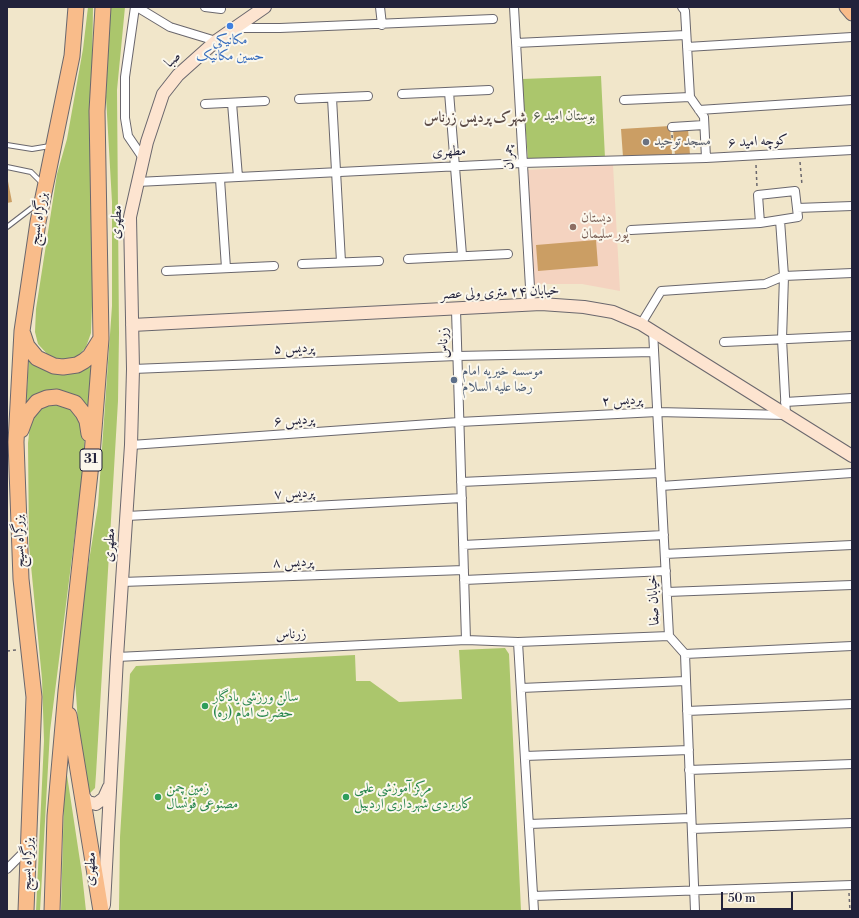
<!DOCTYPE html>
<html>
<head>
<meta charset="utf-8">
<style>
	body { margin:0 }
	#map { position:relative; width:859px; height:918px; overflow:hidden; background:#f1e6ca; font-family:"Libre Bodoni",serif }
	canvas { display:block }
	.frame { position:absolute; inset:0; border:8px solid #22223b; pointer-events:none }
	.scale { position:absolute; left:721px; top:892px; width:72px; height:18px; box-sizing:border-box; border:2px solid #22223b; border-top:0; padding-left:5px; font-size:12px; line-height:14px; white-space:nowrap; color:#22223b; -webkit-text-stroke:3px #fbf7ec; paint-order:stroke }
</style>
</head>
<body>
<div id="map">
<canvas width="859" height="918"></canvas>
<div class="frame"></div>
<div class="scale">50 m</div>
</div>
<script>
const c = document.querySelector('canvas').getContext('2d');
c.lineJoin = 'round';
function fill(path, color) { c.fillStyle = color; c.fill(path, 'evenodd'); }
const poly = rows => new Path2D(rows.map(r => 'M' + r).join(''));
function trace(path, color, width, dash) { c.strokeStyle = color; c.lineWidth = width; c.lineCap = dash ? 'butt' : 'round'; c.setLineDash(dash || []); c.stroke(path); }
function drawText(font, color, halo, rows, align = 'center') {
  c.font = font + ' "Libre Bodoni",Amiri,serif'; c.lineWidth = 4; c.setLineDash([]); c.textBaseline = 'middle'; c.strokeStyle = halo; c.fillStyle = color; for (const [text, x, y, turn = 0] of rows) {
    c.save(); c.translate(x, y); c.rotate((+turn || 0) * Math.PI / 180); c.textAlign = isNaN(turn) ? turn : align; if (halo) c.strokeText(text, 0, 0); c.fillText(text, 0, 0); c.restore();
  }
}
fill(poly([
	[613,165,620,291,582,284,534,284,527,170]
]), '#f4d3c0');
fill(poly([
	[88,7,93,7,91,142,94,249,91,333,86,347,79,355,71,359,59,359,49,356,38,344,35,332,36,309,57,174,67,139,83,49],
	[108,7,125,7,117,90,119,333,118,401,96,774,95,788,88,795,85,788,78,724,74,663,75,648,98,505,112,306,112,202,106,97],
	[601,76,605,158,528,160,522,79],
	[29,356,38,364,93,358,90,410,75,395,60,391,26,406],
	[60,404,66,406,78,414,85,434,83,470,50,731,40,911,36,911,44,741,42,679,29,545,28,443,30,425,35,414,43,407],
	[505,648,509,654,521,911,119,911,120,837,130,674,136,666,355,655,356,681,370,681,399,702,462,699,459,650],
	[65,762,82,874,86,911,61,911]
]), '#abc66c');
fill(poly([
	[670,126,672,154,623,157,621,129],
	[688,129,690,155,675,156,673,130],
	[7,176,12,202,7,203],
	[596,240,598,266,538,271,536,245]
]), '#cb9e64');
const lane = poly([
	[7,145,32,149,50,146],
	[7,167,31,172,42,183],
	[7,227,37,204]
]);
const street = poly([
	[135,7,125,77,125,118,128,136,143,158],
	[137,7,170,27,216,41],
	[205,7,221,9],
	[380,7,382,25],
	[514,7,531,305],
	[682,7,685,11,690,97,704,117,706,158],
	[235,28,280,28,493,19],
	[516,43,686,35],
	[687,47,852,37],
	[449,92,462,255],
	[402,94,489,90],
	[332,98,341,262],
	[299,99,368,96],
	[624,100,690,97],
	[232,103,238,177],
	[205,104,265,101],
	[699,110,852,100],
	[672,127,704,125],
	[220,179,226,268],
	[137,182,522,163,706,158,852,150],
	[797,208,852,206],
	[631,230,760,223,798,217,795,191,758,195,760,223],
	[408,259,508,254],
	[302,264,379,261],
	[166,271,274,266],
	[456,310,466,640],
	[641,324,661,291,765,284,784,276,852,273],
	[653,331,669,636,685,654,695,911],
	[724,342,852,336],
	[133,369,457,356,654,352],
	[785,402,852,398],
	[131,445,459,422,657,412,786,415,782,339,784,276,780,220],
	[461,482,660,473],
	[661,486,852,473],
	[127,516,462,498],
	[463,545,664,535],
	[665,554,852,545],
	[464,580,666,571],
	[122,582,464,570],
	[667,592,852,585],
	[518,642,534,911],
	[685,654,852,646],
	[117,657,466,640,518,642,669,636],
	[521,688,686,681],
	[687,711,852,704],
	[525,756,689,750],
	[689,770,852,764],
	[529,824,691,818],
	[692,829,852,823],
	[7,869,28,848],
	[533,896,852,885]
]);
const secondary = poly([
	[132,325,541,304,584,307,613,312,641,324,852,456],
	[82,795,88,802,96,804,104,798,109,787],
	[104,905,117,657,131,445,133,369,130,217,147,142,163,94,178,75,216,41,265,7]
]);
const primary = poly([
	[846,7,852,14]
]);
const highway = poly([
	[23,334,27,346,37,358,54,366,63,367,77,365,84,361,90,356,100,340],
	[21,430,27,414,37,402,47,398,57,397,75,403,83,413,87,421,89,434],
	[69,715,101,911],
	[26,911,34,697,21,579,16,442,22,331,38,222,72,56,76,7],
	[52,911,55,816,66,691,92,455,101,339,97,111,103,7]
]);
trace(lane, '#6a676d', 6);
trace(street, '#6a676d', 10);
trace(secondary, '#6a676d', 14);
trace(primary, '#6a676d', 15);
trace(highway, '#6a676d', 17);
trace(poly([
	[672,135,673,151],
	[800,162,802,185],
	[756,165,757,187],
	[7,651,16,650],
	[849,893,850,911]
]), '#6a676d', 1.5, [3, 3]);
trace(lane, '#fff', 4);
trace(street, '#fff', 8);
trace(secondary, '#fde4d0', 12);
trace(primary, '#f9bc8a', 13);
trace(highway, '#f9bc8a', 15);
for (const [x, y, r, color] of [
	[230,26,4,"#3f7fe0"],
	[646,142,4,"#6b7280"],
	[573,227,4,"#8d6e63"],
	[454,380,4,"#5c6f8a"],
	[205,706,4,"#2e9e5b"],
	[158,797,4,"#2e9e5b"],
	[346,797,4,"#2e9e5b"]
]) { const dot = new Path2D(); dot.arc(x, y, r, 0, 2 * Math.PI); c.fillStyle = color; c.fill(dot); trace(dot, '#fbf7ec', 1.5); }
for (const [x, y, w] of [
	[91,460,22]
]) { const box = new Path2D(); box.roundRect(x - w / 2, y - 11, w, 22, 3); c.fillStyle = '#fbf7ec'; c.fill(box); trace(box, '#22223b', 1); }
drawText('bold 13px', '#22223b', null, [
	["31",91,460]
]);
drawText('14px', '#366cbe', '#fbf7ec', [
	["مکانیکی",230,41],
	["حسین مکانیک",230,57]
]);
drawText('14px', '#22223b', '#fbf7ec', [
	["صبا",173,60,-44],
	["کوچه امید ۶",758,142,-3],
	["مطهری",449,152,-3],
	["چمران",509,157,-93],
	["بزرگراه بسیج",39,219,-80],
	["مطهری",117,222,-86],
	["خیابان ۲۴ متری ولی عصر",500,293,-2],
	["زرناس",444,343,-92],
	["پردیس ۵",294,349,-2],
	["پردیس ۲",622,401,-3],
	["پردیس ۶",294,421,-4],
	["پردیس ۷",294,494,-3],
	["بزرگراه بسیج",20,541,-92],
	["مطهری",110,545,-86],
	["پردیس ۸",293,563,-2],
	["خیابان صفا",654,600,-93],
	["زرناس",291,635,-3],
	["بزرگراه بسیج",28,864,-88],
	["مطهری",91,869,-87]
]);
drawText('14px', '#525b4c', '#fbf7ec', [
	["بوستان امید ۶",564,117]
]);
drawText('14px', '#5b616d', '#fbf7ec', [
	["مسجد توحید",654,142]
], 'left');
drawText('14px', '#785e54', '#fbf7ec', [
	["دبستان",581,219],
	["پور سلیمان",581,235]
], 'left');
drawText('14px', '#4e5e75', '#fbf7ec', [
	["موسسه خیریه امام",462,372],
	["رضا علیه السلام",462,388]
], 'left');
drawText('14px', '#27864d', '#fbf7ec', [
	["سالن ورزشی یادگار",213,698],
	["حضرت امام (ره)",213,714],
	["زمین چمن",166,789],
	["مصنوعی فوتسال",166,805],
	["مرکز آموزشی علمی",354,789],
	["کاربردی شهرداری اردبیل",354,805]
], 'left');
drawText('bold 15px', '#5d4d49', '#fbf7ec', [
	["شهرک پردیس زرناس",475,118]
]);
</script>
</body>
</html>
